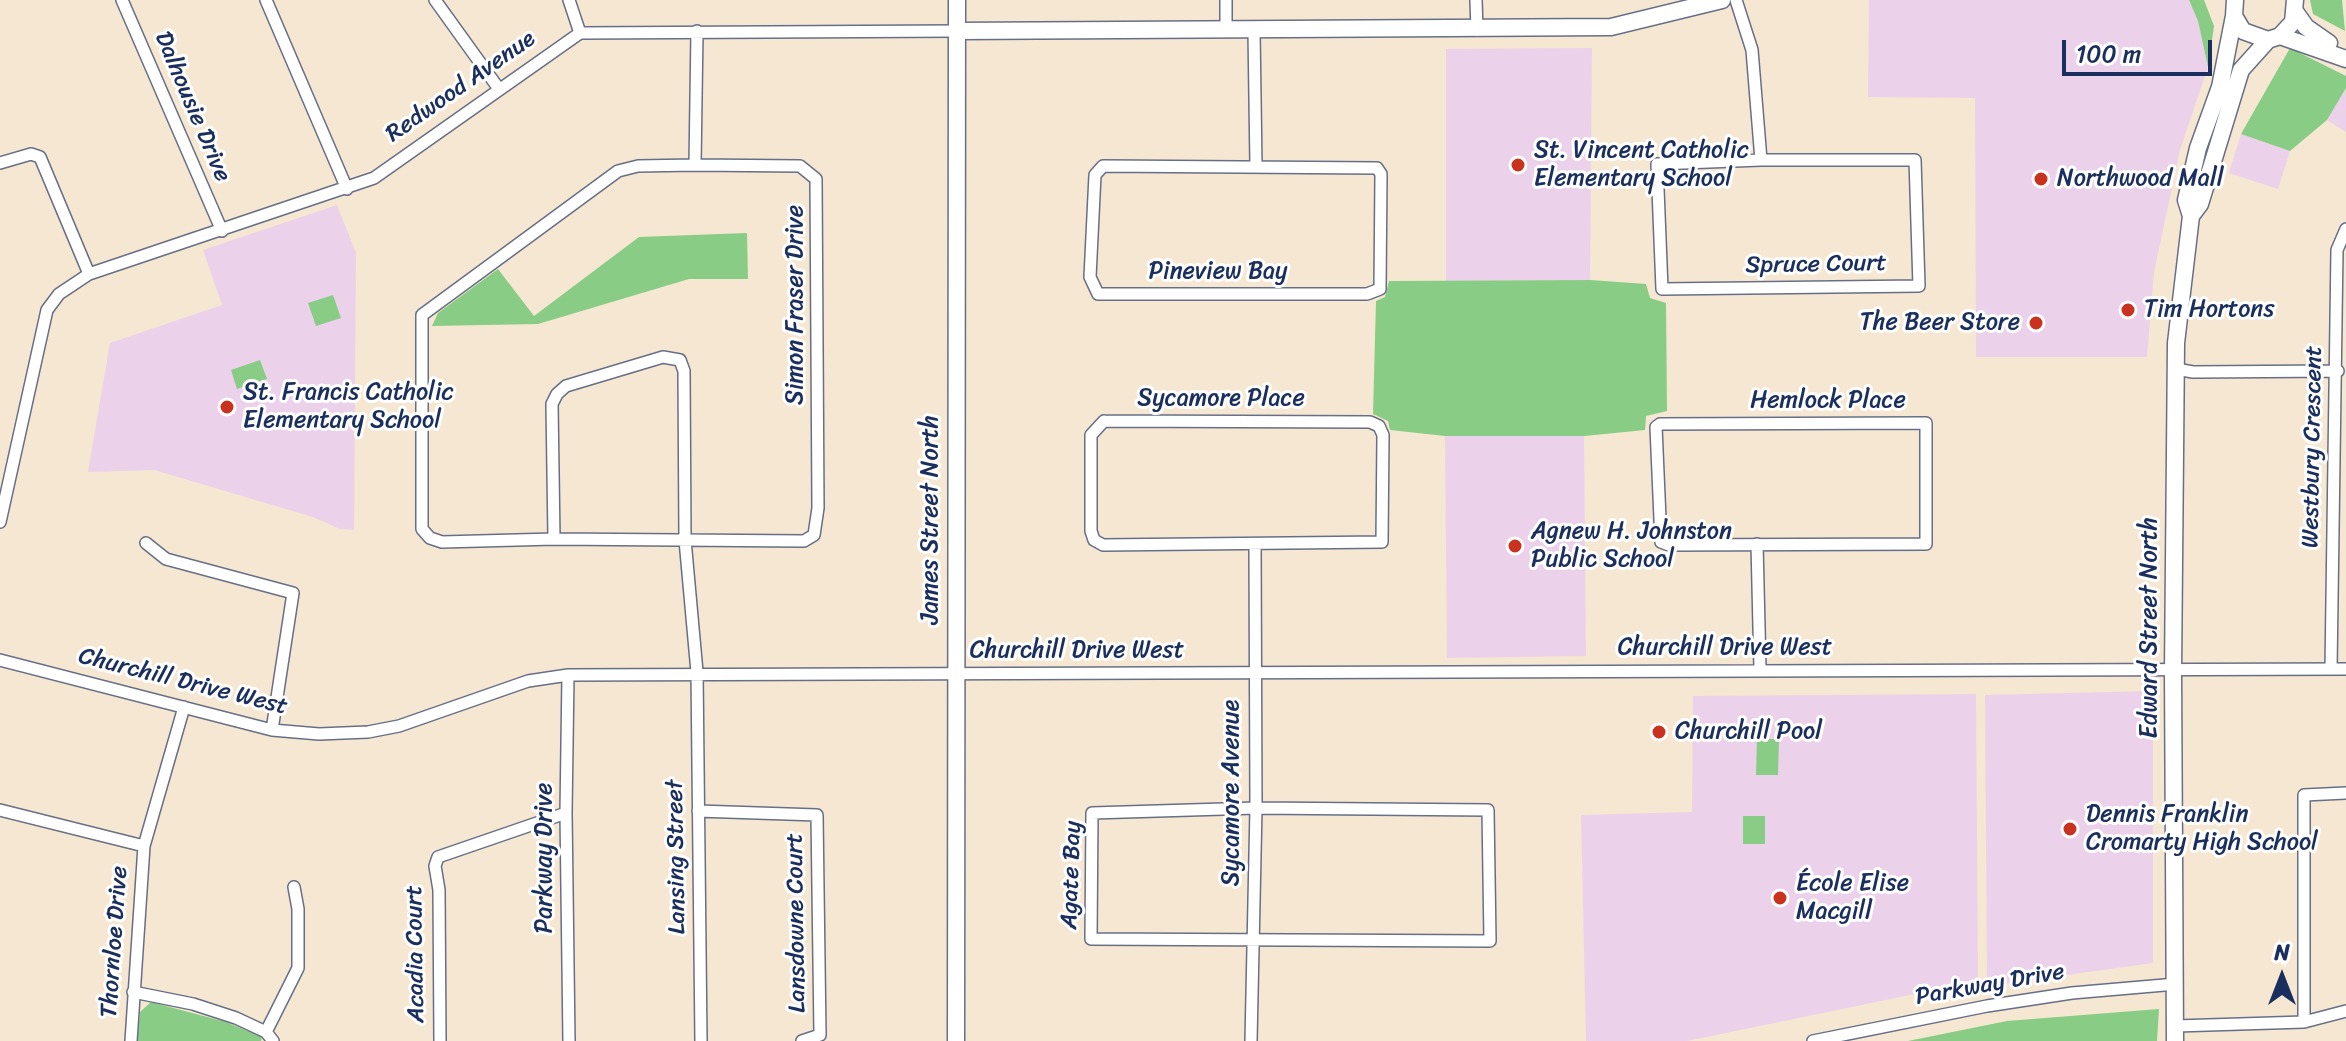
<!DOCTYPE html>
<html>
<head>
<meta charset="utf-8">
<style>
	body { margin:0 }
	#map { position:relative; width:2346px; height:1041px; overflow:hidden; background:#f5e7d1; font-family:Sriracha,sans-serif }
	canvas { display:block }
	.north { position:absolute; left:2242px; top:937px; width:80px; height:80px; -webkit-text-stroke:6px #fff; paint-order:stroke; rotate:0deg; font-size:22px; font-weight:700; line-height:32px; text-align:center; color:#1b2f5e }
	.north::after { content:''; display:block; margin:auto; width:28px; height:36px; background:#1b2f5e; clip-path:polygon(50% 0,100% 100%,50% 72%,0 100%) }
	.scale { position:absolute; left:2062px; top:40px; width:150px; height:36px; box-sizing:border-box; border:4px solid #1b2f5e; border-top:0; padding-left:10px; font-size:24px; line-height:28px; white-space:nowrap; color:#1b2f5e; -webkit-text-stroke:6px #fff; paint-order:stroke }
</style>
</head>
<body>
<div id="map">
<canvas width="2346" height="1041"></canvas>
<div class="north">N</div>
<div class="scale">100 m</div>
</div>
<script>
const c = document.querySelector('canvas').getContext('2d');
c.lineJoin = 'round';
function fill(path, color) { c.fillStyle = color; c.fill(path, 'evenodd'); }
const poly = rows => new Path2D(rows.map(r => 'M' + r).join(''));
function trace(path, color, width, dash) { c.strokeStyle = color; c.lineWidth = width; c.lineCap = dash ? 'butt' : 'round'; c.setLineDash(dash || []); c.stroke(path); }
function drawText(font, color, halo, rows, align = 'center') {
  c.font = font + ' Sriracha,sans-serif'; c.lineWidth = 6; c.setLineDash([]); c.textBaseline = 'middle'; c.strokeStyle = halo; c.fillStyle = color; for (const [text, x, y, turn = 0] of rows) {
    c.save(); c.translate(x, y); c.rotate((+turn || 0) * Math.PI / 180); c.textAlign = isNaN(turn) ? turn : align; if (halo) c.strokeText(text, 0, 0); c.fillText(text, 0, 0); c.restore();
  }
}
fill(poly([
	[1869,0,2189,0,2198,21,2208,67,2180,150,2154,272,2147,357,1976,357,1975,98,1868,97],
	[1592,48,1590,280,1446,281,1446,49],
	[2346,88,2346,132,2327,120],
	[2241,134,2290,151,2278,189,2229,173],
	[337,205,356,253,354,530,340,529,313,517,154,470,88,472,110,343,222,305,203,250],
	[1445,436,1584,436,1586,656,1447,658],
	[2153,691,2153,963,1987,986,1985,695],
	[1976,694,1978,981,1687,1041,1586,1041,1581,815,1692,812,1693,696]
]), '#ecd1ea');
fill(poly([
	[2189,0,2204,0,2214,26,2208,67,2198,21],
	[2310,0,2342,0,2345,31,2313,14],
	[2290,48,2346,76,2346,88,2327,120,2290,151,2241,134],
	[747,233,748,279,689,279,538,324,432,326,438,313,498,269,534,316,639,237],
	[1590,280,1646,284,1650,298,1666,303,1667,411,1646,416,1645,430,1584,436,1445,436,1390,430,1388,421,1373,414,1376,301,1385,297,1389,281],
	[333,295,341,318,316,326,308,303],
	[260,360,267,379,237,389,231,370],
	[1757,739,1779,739,1778,775,1756,775],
	[1743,816,1765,816,1765,844,1743,844],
	[151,1002,226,1022,262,1037,261,1041,137,1041,140,1012],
	[2159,1009,2157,1041,1908,1041,2007,1021]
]), '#89cc85');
const street = poly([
	[122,0,222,231],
	[266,0,347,189],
	[435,0,499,89],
	[569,0,580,33],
	[1226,0,1226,31],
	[1476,0,1477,30],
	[1736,0,1752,50,1761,160],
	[1254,31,1256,166],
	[1761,160,1915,160,1919,286,1662,289,1657,164,1761,160],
	[0,163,31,154,40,157,89,274],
	[695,165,800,166,816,179,818,508,814,535,804,541,554,539,442,542,430,538,422,529,422,315,618,171,638,166,695,165],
	[695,165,697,31],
	[1103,166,1377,168,1381,174,1380,289,1367,294,1098,294,1090,277,1095,175,1103,166],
	[2176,369,2193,372,2338,371],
	[1104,421,1370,422,1379,426,1383,435,1382,542,1103,545,1094,540,1091,531,1091,435,1104,421],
	[1926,423,1926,544,1669,545,1661,542,1656,427,1660,424,1926,423],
	[0,522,47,310,59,294,89,274,374,178,580,33,957,31],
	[554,539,552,404,557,394,566,386,663,357,680,360,684,371,685,540,697,672,701,1041],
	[146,543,166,559,293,593,272,730],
	[1757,544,1760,669],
	[0,660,272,730,319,734,368,732,399,726,528,681,568,675,2346,669],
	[2331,669,2337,250,2346,229],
	[568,675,566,813,569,1041],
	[1256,808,1488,810,1490,941,1091,939,1092,813,1256,808],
	[0,810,144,846],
	[698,811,817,815,820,1035,802,1041],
	[133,992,193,1004,236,1018,266,1032,273,1041],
	[2304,1022,2304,795,2346,793],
	[2176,1026,2304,1022,2346,1011],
	[266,1032,298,968,298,909,294,887],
	[131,1041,144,846,184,707],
	[440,1041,439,890,435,866,438,857,566,813],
	[1251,1041,1256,808,1255,544],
	[1813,1041,1987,1006,2072,993,2176,984]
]);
const secondary = poly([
	[2235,0,2234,16,2243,31,2268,40,2280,36,2293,22,2295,0],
	[2296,13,2306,27,2329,43],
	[957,31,1611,27,1722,0],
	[2280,36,2346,59],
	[2191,216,2200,204,2241,70,2268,40],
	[956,1041,957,0],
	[2175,1041,2173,672,2176,343,2191,216,2186,200,2198,148,2220,87,2234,16]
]);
trace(street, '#676f86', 14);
trace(secondary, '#676f86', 19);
trace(street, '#fff', 11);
trace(secondary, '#fff', 16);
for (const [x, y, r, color] of [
	[1518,165,8,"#c8321e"],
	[2041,179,8,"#c8321e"],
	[2128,310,8,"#c8321e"],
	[2036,323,8,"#c8321e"],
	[227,407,8,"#c8321e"],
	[1515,546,8,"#c8321e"],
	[1659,732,8,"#c8321e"],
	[2070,829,8,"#c8321e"],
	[1780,898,8,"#c8321e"]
]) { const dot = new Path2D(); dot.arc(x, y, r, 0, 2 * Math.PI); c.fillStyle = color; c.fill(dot); trace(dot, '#fff', 3); }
drawText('24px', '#1b2f5e', '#fff', [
	["Redwood Avenue",461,87,-35],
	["Dalhousie Drive",192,107,67],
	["Spruce Court",1816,265,-1],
	["Pineview Bay",1218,272],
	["Simon Fraser Drive",796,305,-90],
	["Sycamore Place",1221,399],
	["Hemlock Place",1828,401],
	["Westbury Crescent",2313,447,-89],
	["James Street North",931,520,-90],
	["Edward Street North",2150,628,-90],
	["Churchill Drive West",1725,648],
	["Churchill Drive West",1077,651],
	["Churchill Drive West",183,682,14],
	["Sycamore Avenue",1232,793,-90],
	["Lansing Street",677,857,-91],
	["Parkway Drive",545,858,-90],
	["Agate Bay",1072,875,-88],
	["Lansdowne Court",797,923,-91],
	["Thornloe Drive",115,942,-86],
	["Acadia Court",416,954,-91],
	["Parkway Drive",1990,985,-10]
]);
drawText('24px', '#1b2f5e', '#fff', [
	["St. Vincent Catholic",1534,151],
	["Elementary School",1534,179],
	["Northwood Mall",2057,179],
	["Tim Hortons",2144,310],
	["The Beer Store",2020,323,"right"],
	["St. Francis Catholic",243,393],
	["Elementary School",243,421],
	["Agnew H. Johnston",1531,532],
	["Public School",1531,560],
	["Churchill Pool",1675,732],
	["Dennis Franklin",2086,815],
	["Cromarty High School",2086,843],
	["École Elise",1796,884],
	["Macgill",1796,912]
], 'left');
</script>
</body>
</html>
